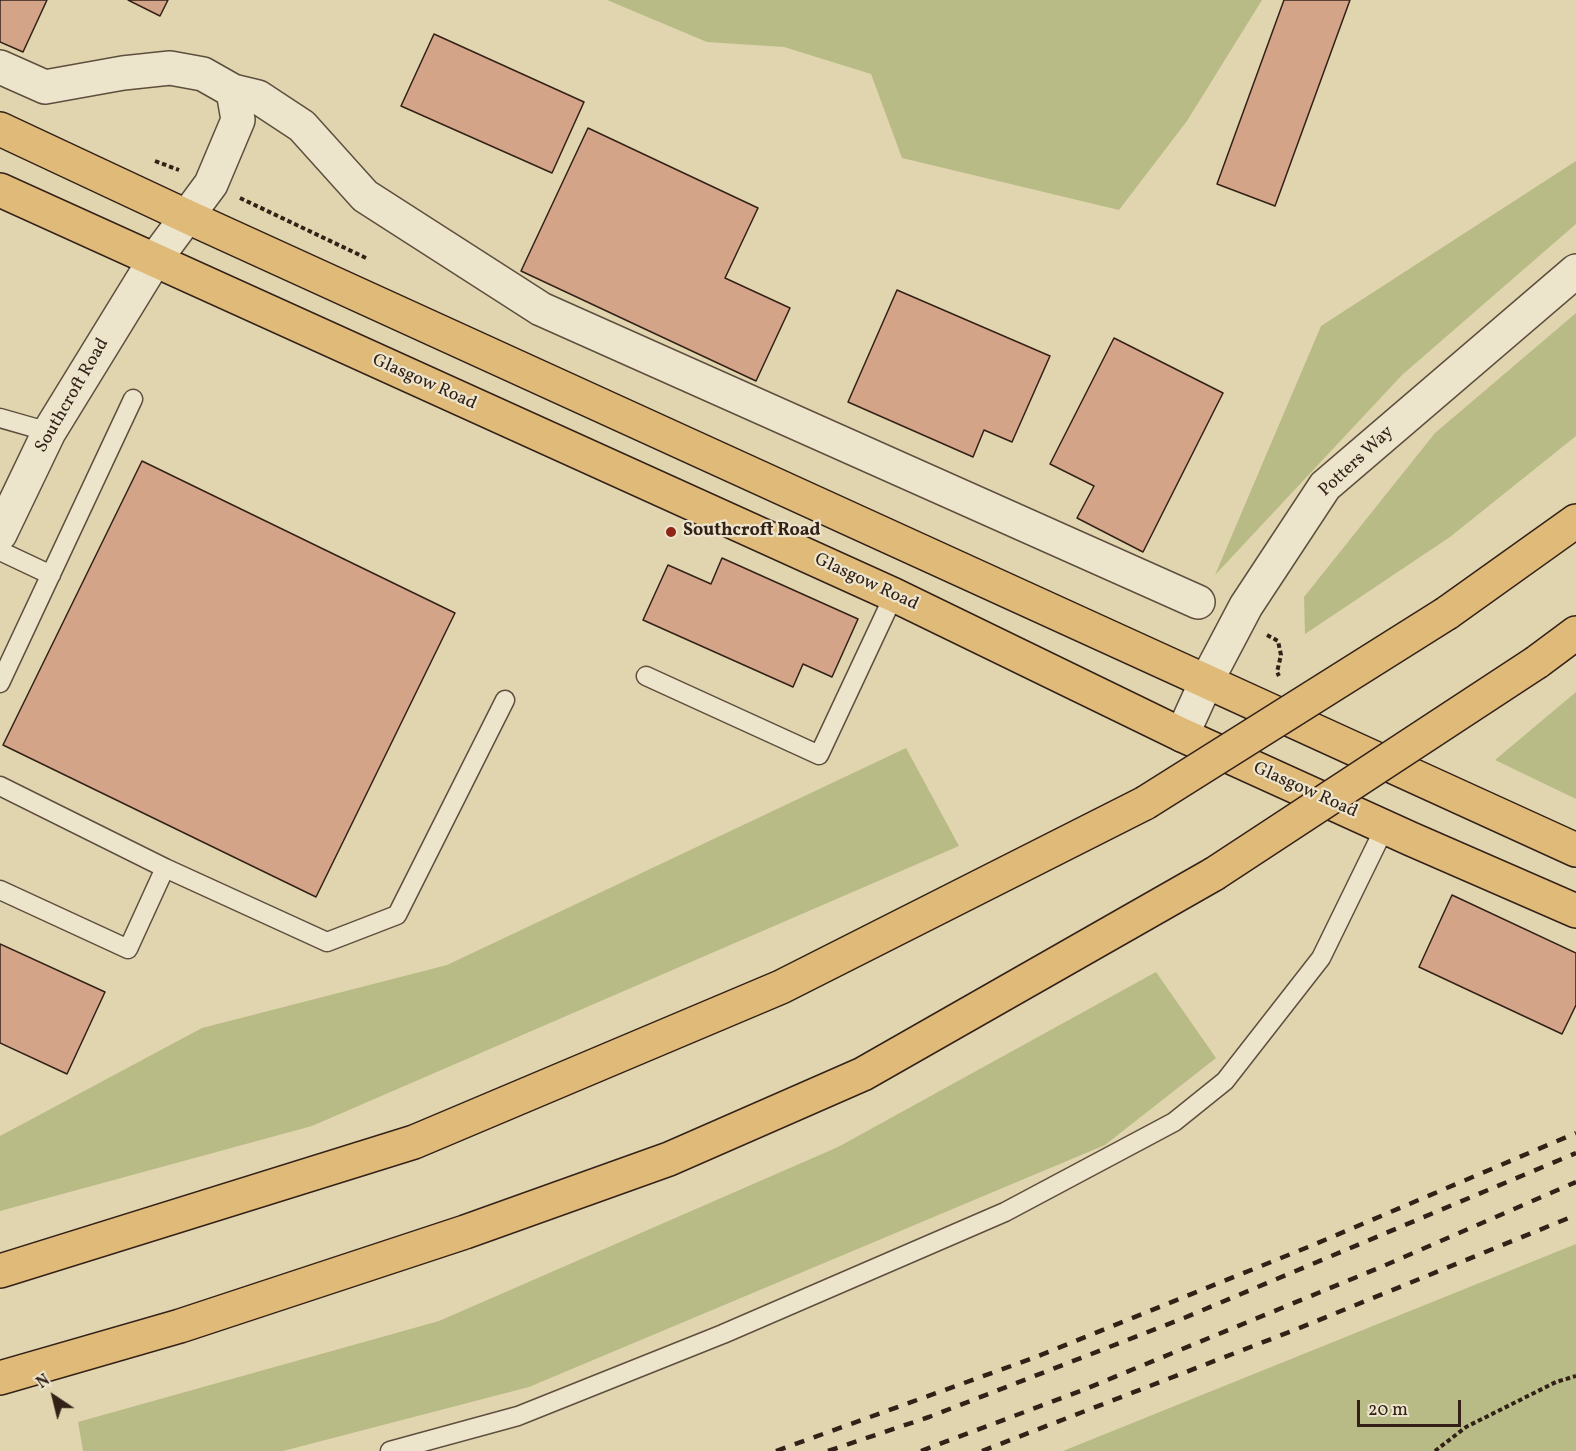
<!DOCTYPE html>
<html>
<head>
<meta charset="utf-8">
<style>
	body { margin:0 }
	#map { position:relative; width:1576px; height:1451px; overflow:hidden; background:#e1d5af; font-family:Vollkorn,serif }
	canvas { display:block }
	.north { position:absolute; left:24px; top:1367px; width:60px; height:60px; -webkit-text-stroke:4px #ece4cb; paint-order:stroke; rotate:325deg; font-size:16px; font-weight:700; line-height:24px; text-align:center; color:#332118 }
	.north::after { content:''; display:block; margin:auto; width:21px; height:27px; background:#332118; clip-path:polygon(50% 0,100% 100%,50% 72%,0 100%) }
	.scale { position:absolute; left:1357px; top:1400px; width:104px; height:27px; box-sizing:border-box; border:3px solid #332118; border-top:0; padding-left:8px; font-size:18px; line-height:21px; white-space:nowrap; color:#332118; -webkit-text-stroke:4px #ece4cb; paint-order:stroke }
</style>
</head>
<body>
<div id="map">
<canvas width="1576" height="1451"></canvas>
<div class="north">N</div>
<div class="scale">20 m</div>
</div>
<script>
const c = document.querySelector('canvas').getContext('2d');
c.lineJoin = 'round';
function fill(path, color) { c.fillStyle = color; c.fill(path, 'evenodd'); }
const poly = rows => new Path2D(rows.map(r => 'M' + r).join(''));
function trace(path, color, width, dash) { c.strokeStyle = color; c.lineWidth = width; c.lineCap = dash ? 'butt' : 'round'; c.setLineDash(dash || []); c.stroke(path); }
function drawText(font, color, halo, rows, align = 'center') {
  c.font = font + ' Vollkorn,serif'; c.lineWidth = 4.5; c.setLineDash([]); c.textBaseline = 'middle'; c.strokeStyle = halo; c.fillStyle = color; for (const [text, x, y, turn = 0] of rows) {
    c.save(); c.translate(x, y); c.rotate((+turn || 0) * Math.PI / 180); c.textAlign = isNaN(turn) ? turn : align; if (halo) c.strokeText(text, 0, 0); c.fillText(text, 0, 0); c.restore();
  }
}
fill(poly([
	[607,0,1262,0,1187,121,1119,210,902,158,871,74,784,47,707,42],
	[1576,161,1576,224,1402,375,1215,575,1321,326],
	[1576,313,1576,436,1450,537,1305,634,1304,597,1435,433],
	[1576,692,1576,799,1495,760],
	[906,748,959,846,312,1126,0,1211,0,1136,202,1028,447,965],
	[1156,972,1216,1058,1105,1145,529,1387,283,1451,83,1451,78,1422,439,1321,838,1147],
	[1576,1244,1576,1451,1063,1451]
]), '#b9bb86');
const building = poly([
	[0,0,47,0,23,52,0,42,0,0],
	[128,0,168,0,160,16,128,0],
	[1284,0,1350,0,1275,206,1217,184,1284,0],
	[434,34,584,102,552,173,401,106,434,34],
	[588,128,758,208,725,278,790,308,756,381,521,271,588,128],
	[897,290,1050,356,1012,442,984,430,973,457,848,402,897,290],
	[1114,338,1223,393,1143,552,1077,518,1094,486,1050,464,1114,338],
	[142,461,455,613,316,897,3,745,142,461],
	[722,558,858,619,832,677,803,664,793,687,643,620,668,565,711,584,722,558],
	[1452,895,1576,953,1576,1005,1562,1034,1419,967,1452,895],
	[0,944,105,992,67,1074,0,1043,0,944]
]);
fill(building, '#d4a488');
trace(building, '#332118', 1.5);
const service = poly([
	[0,418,49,432],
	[0,551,51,575],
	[646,676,819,755,894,595],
	[0,683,133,399],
	[0,786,165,868,128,949,0,890],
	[165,868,327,942,397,915,505,700],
	[390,1451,518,1416,723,1334,1005,1212,1174,1122,1225,1081,1321,958,1385,827]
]);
const minor = poly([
	[0,67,45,87,123,73,170,68,203,74,233,91,238,120,211,184,154,261,49,432,0,534],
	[233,91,258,97,302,126,365,196,541,309,1198,602],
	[1182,735,1207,680,1246,606,1325,486,1576,271]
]);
const primary = poly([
	[0,129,188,217,1576,850],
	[0,190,894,595,1182,735,1411,839,1576,911]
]);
const motorway = poly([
	[1447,613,1576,521],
	[1537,662,1576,633],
	[0,1271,414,1142,781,987,1145,803],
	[0,1378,180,1326,465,1232,669,1159,863,1074,1214,874]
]);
trace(service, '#5e4e3e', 21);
trace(minor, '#5e4e3e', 36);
trace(primary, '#332118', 36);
trace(motorway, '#332118', 36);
trace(poly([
	[155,161,179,170],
	[240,198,366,258],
	[1267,635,1278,641,1281,655,1277,672,1279,676],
	[1435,1451,1466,1427,1556,1382,1576,1376]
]), '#332118', 4, [4.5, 3]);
trace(service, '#ece4cb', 18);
trace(minor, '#ece4cb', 33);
trace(primary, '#e0ba78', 33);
trace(motorway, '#e0ba78', 33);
trace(poly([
	[776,1451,1036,1357,1313,1245,1576,1133],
	[828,1451,929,1417,1184,1318,1576,1153],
	[921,1451,1083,1390,1381,1267,1576,1182],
	[982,1451,1297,1329,1576,1215]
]), '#332118', 4.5, [10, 10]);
const motorwayBridge = poly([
	[1145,803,1447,613],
	[1214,874,1537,662]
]);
trace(motorwayBridge, '#332118', 36, []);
trace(motorwayBridge, '#e0ba78', 33);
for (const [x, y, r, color] of [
	[671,532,6,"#8f2418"]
]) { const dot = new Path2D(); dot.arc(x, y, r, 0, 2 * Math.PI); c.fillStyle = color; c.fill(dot); trace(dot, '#ece4cb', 2); }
drawText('18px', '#332118', '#ece4cb', [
	["Glasgow Road",424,383,24],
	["Southcroft Road",73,396,-60],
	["Potters Way",1357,462,-43],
	["Glasgow Road",866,583,25],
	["Glasgow Road",1305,791,24]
]);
drawText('bold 18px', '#332118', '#ece4cb', [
	["Southcroft Road",683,532]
], 'left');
</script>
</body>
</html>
